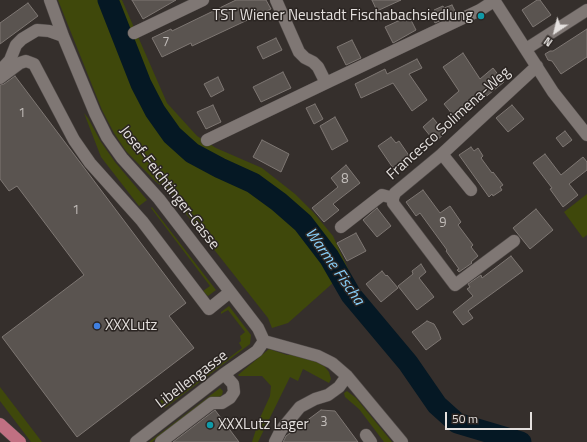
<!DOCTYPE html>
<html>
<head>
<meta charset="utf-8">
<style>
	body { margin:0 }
	#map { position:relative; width:587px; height:442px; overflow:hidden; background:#352f2c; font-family:"Titillium Web",sans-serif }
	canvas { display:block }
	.north { position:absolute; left:535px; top:12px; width:40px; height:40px; -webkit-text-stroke:3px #2b2522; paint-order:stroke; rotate:215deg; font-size:11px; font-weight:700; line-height:16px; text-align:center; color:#e4e0de }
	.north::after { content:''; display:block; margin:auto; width:14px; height:18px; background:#e4e0de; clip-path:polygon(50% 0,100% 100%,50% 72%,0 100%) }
	.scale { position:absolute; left:445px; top:412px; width:87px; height:18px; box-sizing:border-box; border:2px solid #e4e0de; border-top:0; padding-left:5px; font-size:12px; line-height:14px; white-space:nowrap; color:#e4e0de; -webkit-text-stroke:3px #2b2522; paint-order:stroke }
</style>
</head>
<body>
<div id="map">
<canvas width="587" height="442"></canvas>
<div class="north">N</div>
<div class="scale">50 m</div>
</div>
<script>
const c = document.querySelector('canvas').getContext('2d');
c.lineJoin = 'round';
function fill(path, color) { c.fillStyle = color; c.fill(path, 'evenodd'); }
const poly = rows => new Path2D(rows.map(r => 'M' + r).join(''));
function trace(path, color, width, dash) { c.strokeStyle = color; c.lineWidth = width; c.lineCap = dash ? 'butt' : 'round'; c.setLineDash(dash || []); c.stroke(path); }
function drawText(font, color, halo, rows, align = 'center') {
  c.font = font + ' "Titillium Web",sans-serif'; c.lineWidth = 3; c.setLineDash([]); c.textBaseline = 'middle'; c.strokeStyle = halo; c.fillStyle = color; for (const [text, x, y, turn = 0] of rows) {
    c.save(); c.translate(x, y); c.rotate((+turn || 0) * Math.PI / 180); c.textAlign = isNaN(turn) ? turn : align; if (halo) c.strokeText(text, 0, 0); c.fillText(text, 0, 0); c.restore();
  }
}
fill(poly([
	[58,0,122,0,167,103,197,136,216,148,262,168,295,194,313,212,333,236,351,275,347,278,334,282,288,323,272,328,268,318,168,191,155,181,126,151,114,133,102,110],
	[84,113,88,118,101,142,115,162,147,200,139,206,101,157],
	[587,194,587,235,583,238,564,212],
	[152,207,216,290,208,296,203,291,210,286,151,208],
	[229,306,251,335,250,344,165,408,160,401,163,398,168,404,242,348,239,343,241,341,240,336,245,332,228,310,221,314,221,312],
	[269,349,287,355,293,355,316,361,324,366,329,372,331,379,329,383,303,369,298,381,290,377,258,442,252,442,259,420,270,396,271,386,262,376,239,376,238,375],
	[0,387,42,442,31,442,0,401],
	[220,388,223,391,222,395,219,397,212,397,152,442,149,442],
	[347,391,356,398,392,442,384,442,359,409,345,397,344,393]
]), '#3f480b');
trace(poly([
	[108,0,141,84,155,111,172,135,192,153,220,168,253,183,279,202,303,223,329,257,351,295,408,363,437,405,457,423,521,442]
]), '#051824', 21);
const building = poly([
	[132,0,176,0,143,19,132,0],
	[236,0,266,0,271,9,192,46,191,43,162,57,152,38,171,29,172,31,236,0],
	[372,0,401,0,377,11,372,0],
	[537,0,540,0,551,15,533,27,522,10,537,0],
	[28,3,38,16,0,44,0,23,28,3],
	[452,5,456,13,435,23,431,14,435,12,434,10,443,6,444,8,452,5],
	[409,16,416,30,393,43,385,27,409,16],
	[587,29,587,57,561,74,552,61,548,60,545,54,550,51,553,51,587,29],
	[276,38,282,50,263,59,257,47,276,38],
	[352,40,361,58,346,65,337,47,352,40],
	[463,53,480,79,493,68,504,82,457,120,444,104,459,91,443,67,463,53],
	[417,59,422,68,409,74,427,100,412,111,393,83,361,98,355,84,385,69,387,74,417,59],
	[283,72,291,88,261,102,253,87,283,72],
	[15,76,186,303,169,316,194,348,77,437,2,337,84,275,17,186,9,191,0,179,0,85,4,84,15,76],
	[218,77,224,90,211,97,204,84,218,77],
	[315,104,323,119,314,124,306,108,315,104],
	[213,105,221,122,206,129,197,112,213,105],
	[512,105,524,119,508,132,496,118,512,105],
	[335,117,348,141,332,150,320,126,335,117],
	[433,118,445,133,435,142,423,127,433,118],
	[565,131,572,140,563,147,556,138,565,131],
	[391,137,396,143,399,141,410,157,393,168,378,146,391,137],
	[262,140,289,154,281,172,253,157,262,140],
	[471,147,474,151,478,148,483,156,481,158,492,173,493,172,503,185,500,187,502,190,493,196,492,194,489,197,459,155,471,147],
	[545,154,561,175,583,157,587,162,587,170,569,184,578,195,563,207,550,189,552,188,533,163,545,154],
	[346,165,360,183,333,204,339,210,324,222,312,208,338,187,331,178,346,165],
	[423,190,440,213,450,206,461,222,458,225,473,245,471,247,478,256,471,262,472,263,459,272,457,270,459,269,446,251,447,250,420,213,416,216,406,202,423,190],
	[377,208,391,226,377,237,363,220,377,208],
	[536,209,553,230,530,249,513,228,536,209],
	[356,233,366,251,347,261,337,243,356,233],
	[511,256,523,271,468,311,473,318,463,325,453,312,473,296,467,289,470,287,468,284,481,275,482,278,511,256],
	[421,264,426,272,419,278,434,297,417,310,398,286,413,274,412,271,421,264],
	[382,271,386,276,387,275,398,288,381,302,366,284,382,271],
	[427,321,434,324,438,331,441,339,426,350,412,332,427,321],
	[215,410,239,442,173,442,215,410],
	[321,410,335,411,358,442,283,442,286,436,321,410]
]);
fill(building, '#5a5450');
trace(building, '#7e7773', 1);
const minor = poly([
	[50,0,63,36,95,113,107,137,122,158,159,199,258,328,264,341],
	[276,0,299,52,305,58,313,62,318,67,326,83,480,10,494,1],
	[494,0,553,92,587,135],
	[134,33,203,0],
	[526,49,587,10],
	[0,71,10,60,16,45,22,39,37,30,49,31,63,36],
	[0,78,20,63,26,61,34,64,74,140,90,163,142,221,209,309,230,292],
	[207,140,326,83],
	[442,154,471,190],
	[341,227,382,195,393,198],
	[514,241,455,285,393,203,393,198,395,193,442,154,537,66],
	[264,341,318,356,332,363,347,376,402,442],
	[366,435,371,442],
	[136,442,224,374,257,351,264,341],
	[161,442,212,403,222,403,230,398,234,392,233,384,224,374],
	[275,442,281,430,300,407,315,399,328,395,339,387,347,376]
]);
const major = poly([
	[0,424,20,442]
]);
trace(minor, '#514b49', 13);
trace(major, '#514b49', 13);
trace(minor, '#7f7774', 12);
trace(major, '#c07082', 12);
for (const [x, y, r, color] of [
	[481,16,4,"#0f9aa8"],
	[97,326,4,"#3f7fe0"],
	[210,425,4,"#0f9aa8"]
]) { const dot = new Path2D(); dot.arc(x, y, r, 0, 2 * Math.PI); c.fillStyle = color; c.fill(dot); trace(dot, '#2b2522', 1.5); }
drawText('13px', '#c2bdba', null, [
	["7",166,43],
	["1",22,114],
	["8",345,180],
	["1",76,211],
	["9",443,224],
	["3",324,423]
]);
drawText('15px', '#e4e0de', '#2b2522', [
	["TST Wiener Neustadt Fischabachsiedlung",473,16,"right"],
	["XXXLutz",105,326],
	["XXXLutz Lager",218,425]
], 'left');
drawText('15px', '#e4e0de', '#2b2522', [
	["Francesco Solimena-Weg",449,124,-42],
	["Josef-Feichtinger-Gasse",169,188,52],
	["Libellengasse",192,380,-37]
]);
drawText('italic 16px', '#88d0fb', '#2b2522', [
	["Warme Fischa",334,267,55]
]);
</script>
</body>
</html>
